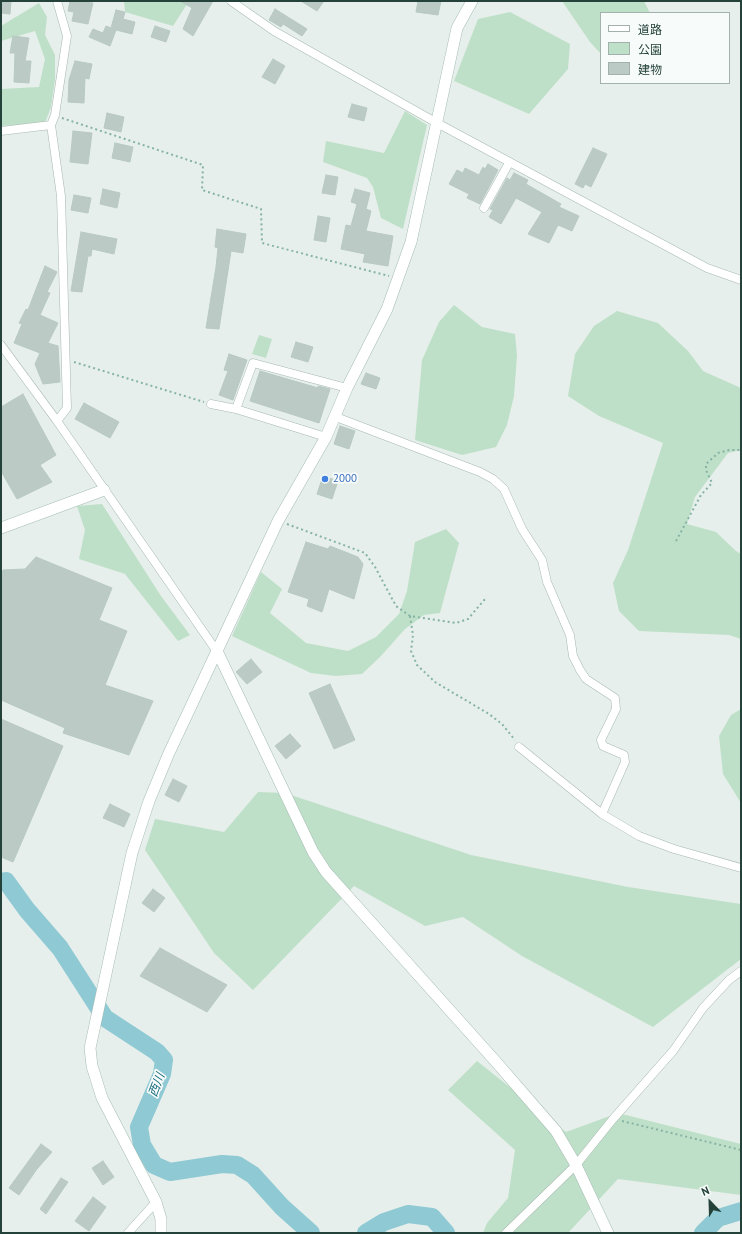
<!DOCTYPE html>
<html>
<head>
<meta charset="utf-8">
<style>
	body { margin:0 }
	#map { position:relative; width:742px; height:1234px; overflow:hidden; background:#e6efeb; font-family:"PT Sans","Noto Sans JP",sans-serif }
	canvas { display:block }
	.frame { position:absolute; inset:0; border:2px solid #24423a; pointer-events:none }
	.legend { position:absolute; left:600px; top:12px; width:130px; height:72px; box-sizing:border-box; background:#f7fbf9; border:1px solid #a3b1ad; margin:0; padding:5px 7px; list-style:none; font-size:12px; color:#24423a }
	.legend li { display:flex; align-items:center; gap:8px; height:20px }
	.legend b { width:20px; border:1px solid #a3b1ad }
	.north { position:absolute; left:690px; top:1182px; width:40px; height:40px; -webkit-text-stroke:3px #f7fbf9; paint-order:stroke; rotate:337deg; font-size:11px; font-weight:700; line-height:16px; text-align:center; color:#24423a }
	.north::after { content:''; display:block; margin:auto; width:14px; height:18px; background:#24423a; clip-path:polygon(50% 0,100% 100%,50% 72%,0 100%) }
</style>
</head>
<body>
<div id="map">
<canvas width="742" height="1234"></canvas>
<div class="frame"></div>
<ul class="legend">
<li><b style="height:5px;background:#fff"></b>道路</li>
<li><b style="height:11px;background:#bfe0c8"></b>公園</li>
<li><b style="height:11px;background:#bbcac4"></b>建物</li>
</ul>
<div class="north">N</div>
</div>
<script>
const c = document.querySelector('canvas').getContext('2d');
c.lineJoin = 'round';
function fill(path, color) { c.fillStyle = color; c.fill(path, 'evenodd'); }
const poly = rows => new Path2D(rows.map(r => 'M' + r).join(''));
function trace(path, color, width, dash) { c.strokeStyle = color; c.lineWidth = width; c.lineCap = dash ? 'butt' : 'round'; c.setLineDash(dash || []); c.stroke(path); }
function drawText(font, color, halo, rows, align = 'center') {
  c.font = font + ' "PT Sans","Noto Sans JP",sans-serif'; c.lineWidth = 3.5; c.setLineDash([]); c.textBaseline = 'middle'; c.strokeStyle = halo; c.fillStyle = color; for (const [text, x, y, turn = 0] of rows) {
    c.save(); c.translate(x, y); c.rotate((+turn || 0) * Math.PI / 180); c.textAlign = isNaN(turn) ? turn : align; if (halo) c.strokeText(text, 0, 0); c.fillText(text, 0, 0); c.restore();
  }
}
fill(poly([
	[124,1,189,1,173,26,125,12],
	[562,1,644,1,650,13,601,13,601,54,590,42],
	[39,3,47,17,45,35,55,55,55,79,51,107,45,123,1,126,1,89,39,87,45,59,35,31,1,41,1,26],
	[510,12,570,44,568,69,529,114,454,81,478,19],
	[405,111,427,125,403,229,381,218,373,187,367,178,323,162,326,141,384,153],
	[454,305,482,327,515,334,517,356,514,396,507,425,496,447,462,455,415,440,422,360,439,322],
	[617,311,658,323,688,351,703,371,741,388,741,450,728,453,695,497,687,524,716,532,736,551,741,554,741,639,729,635,639,631,619,611,613,583,628,550,663,443,599,416,568,396,575,354,594,326],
	[259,335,272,339,266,358,252,354],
	[102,504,161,596,190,635,178,641,125,574,79,559,85,530,77,506],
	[446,529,459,543,440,613,424,615,405,629,381,656,362,674,336,676,311,673,232,636,261,572,282,589,270,613,306,643,348,651,376,637,399,614,407,591,415,542],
	[741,709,741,803,723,774,719,736,731,715],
	[258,792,285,793,471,855,628,887,741,904,741,959,653,1027,522,956,463,917,425,926,354,886,253,990,214,953,145,850,155,819,224,832],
	[477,1061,566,1132,618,1113,741,1144,741,1195,618,1179,568,1233,483,1233,487,1223,508,1198,515,1150,448,1090]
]), '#bfe0c8');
trace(poly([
	[1,882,6,881,27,910,60,948,105,1018,157,1052,164,1060,162,1074,139,1127,142,1145,154,1165,170,1172,222,1164,237,1165,253,1175,282,1207,311,1233],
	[366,1233,384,1222,408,1214,432,1217,446,1233],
	[703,1233,718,1218,741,1211]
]), '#8ec9d4', 18);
const building = poly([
	[1,1,11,1,10,14,1,13,1,1],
	[70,1,93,3,88,24,72,21,74,12,68,11,70,1],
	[180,1,213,1,193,36,183,29,192,8,180,1],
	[301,1,324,1,317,11,301,1],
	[418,1,441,1,438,15,416,12,418,1],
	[275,9,307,29,302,36,283,24,281,27,269,20,275,9],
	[116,10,125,12,123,19,135,22,132,34,116,30,110,46,89,37,93,29,103,33,106,26,111,28,116,10],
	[155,26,170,31,166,42,151,37,155,26],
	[13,36,29,38,25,61,31,61,29,83,14,82,15,53,10,53,13,36],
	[273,59,285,66,275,84,262,77,273,59],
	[75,61,92,64,89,79,85,78,84,103,68,102,69,80,75,61],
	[352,104,367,108,364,121,348,117,352,104],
	[107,113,124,117,121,132,104,128,107,113],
	[73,131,92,133,88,164,70,162,73,131],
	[115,143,133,147,130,162,112,158,115,143],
	[593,148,607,154,591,187,585,184,583,188,575,184,593,148],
	[488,164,498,170,480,204,467,198,469,194,449,184,457,170,463,173,465,168,479,175,483,167,485,169,488,164],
	[514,173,528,180,526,184,561,204,559,207,579,216,572,231,558,225,549,243,528,234,542,212,516,198,501,224,489,217,493,210,490,209,507,178,510,180,514,173],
	[326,175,338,177,335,195,322,193,326,175],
	[103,189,120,193,117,208,100,204,103,189],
	[355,189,370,193,366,209,371,211,366,231,393,236,388,266,363,262,365,254,341,249,346,225,351,226,357,204,351,202,355,189],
	[74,195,91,198,88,213,71,210,74,195],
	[318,216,330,218,326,242,314,240,318,216],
	[217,229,246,234,243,253,231,251,219,329,206,328,216,267,218,248,215,247,217,229],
	[81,232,117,239,114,254,92,249,91,256,88,256,82,292,71,291,81,232],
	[45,266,57,272,47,292,50,293,40,315,58,323,48,343,58,346,60,382,43,384,35,364,40,353,14,343,22,324,19,323,26,309,28,310,45,266],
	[296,342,313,347,308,362,291,357,296,342],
	[229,354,247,360,233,400,219,395,228,371,224,370,229,354],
	[260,371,318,388,318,386,330,389,319,423,250,401,260,371],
	[366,373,380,378,376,389,361,384,366,373],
	[23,394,56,455,40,465,52,482,17,499,1,471,1,407,23,394],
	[84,403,119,422,110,438,75,419,84,403],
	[340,426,355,431,349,449,334,444,340,426],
	[323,476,338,481,332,499,317,494,323,476],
	[306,542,328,549,330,546,358,557,363,564,354,599,329,589,322,612,307,606,309,599,288,592,306,542],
	[36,557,112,588,99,620,127,631,105,685,153,701,129,755,63,733,65,728,1,700,1,575,3,570,25,569,36,557],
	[251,659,262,672,247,684,236,672,251,659],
	[330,684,355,740,334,749,309,693,330,684],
	[1,719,63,746,13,862,1,857,1,719],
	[290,734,301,746,286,759,275,746,290,734],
	[173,779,187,786,179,802,165,795,173,779],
	[110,804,130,814,124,827,103,818,110,804],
	[153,889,165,898,154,912,142,903,153,889],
	[160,948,227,985,207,1012,140,976,160,948],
	[41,1144,52,1152,37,1169,19,1195,9,1188,41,1144],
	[103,1161,114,1177,103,1185,92,1168,103,1161],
	[61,1178,68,1182,46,1214,40,1209,61,1178],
	[93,1197,106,1207,89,1231,75,1221,93,1197]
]);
fill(building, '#bbcac4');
trace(building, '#b8c9c2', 1);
const street = poly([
	[231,1,274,31,437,123,707,268,741,280],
	[1,131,51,125],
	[484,208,509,163],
	[1,345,57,421,218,653],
	[211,404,236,409,326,437],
	[236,409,253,363,347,388],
	[336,417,480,472,493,479,504,489,522,529,542,560,547,582,570,635,573,656,580,670,586,679,615,698,616,709,601,740,603,746,624,755,625,762,602,814],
	[57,421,67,408,61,196,51,125,55,115,67,36,57,1],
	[519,747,602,814,639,836,674,849,741,868],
	[128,1233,156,1202],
	[506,1233,576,1165,613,1119,673,1051,703,1008,729,980,741,971]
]);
const secondary = poly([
	[1,528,104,490],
	[218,653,313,852,326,872,497,1063,556,1131,576,1165,608,1233],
	[161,1233,161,1219,156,1202,102,1098,92,1066,90,1048,132,853,149,801,169,753,278,521,326,437,347,388,387,309,411,242,457,28,472,1]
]);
trace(street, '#a8b8b2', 9);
trace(secondary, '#a4bbb3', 12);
trace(poly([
	[62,118,203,165,202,190,261,209,262,243,389,276],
	[74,362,204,402],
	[287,524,365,553,375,567,396,606,410,616,456,623,468,619,485,599],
	[676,541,701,495,712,483,706,470,706,464,718,453,729,450,741,450],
	[410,616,413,635,411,651,417,665,435,682,489,714,502,724,515,740],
	[622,1121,741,1150]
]), '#86b3a5', 2, [2, 3]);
trace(street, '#fff', 8);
trace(secondary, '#fff', 11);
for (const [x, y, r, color] of [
	[325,479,4,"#3f7fe0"]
]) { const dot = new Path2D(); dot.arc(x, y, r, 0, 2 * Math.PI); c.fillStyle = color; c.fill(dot); trace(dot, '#f7fbf9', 1.5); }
drawText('11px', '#366cbe', '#f7fbf9', [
	["2000",333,479]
], 'left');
drawText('italic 12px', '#1c6f80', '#f7fbf9', [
	["西川",157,1085,-69]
]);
</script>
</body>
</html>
